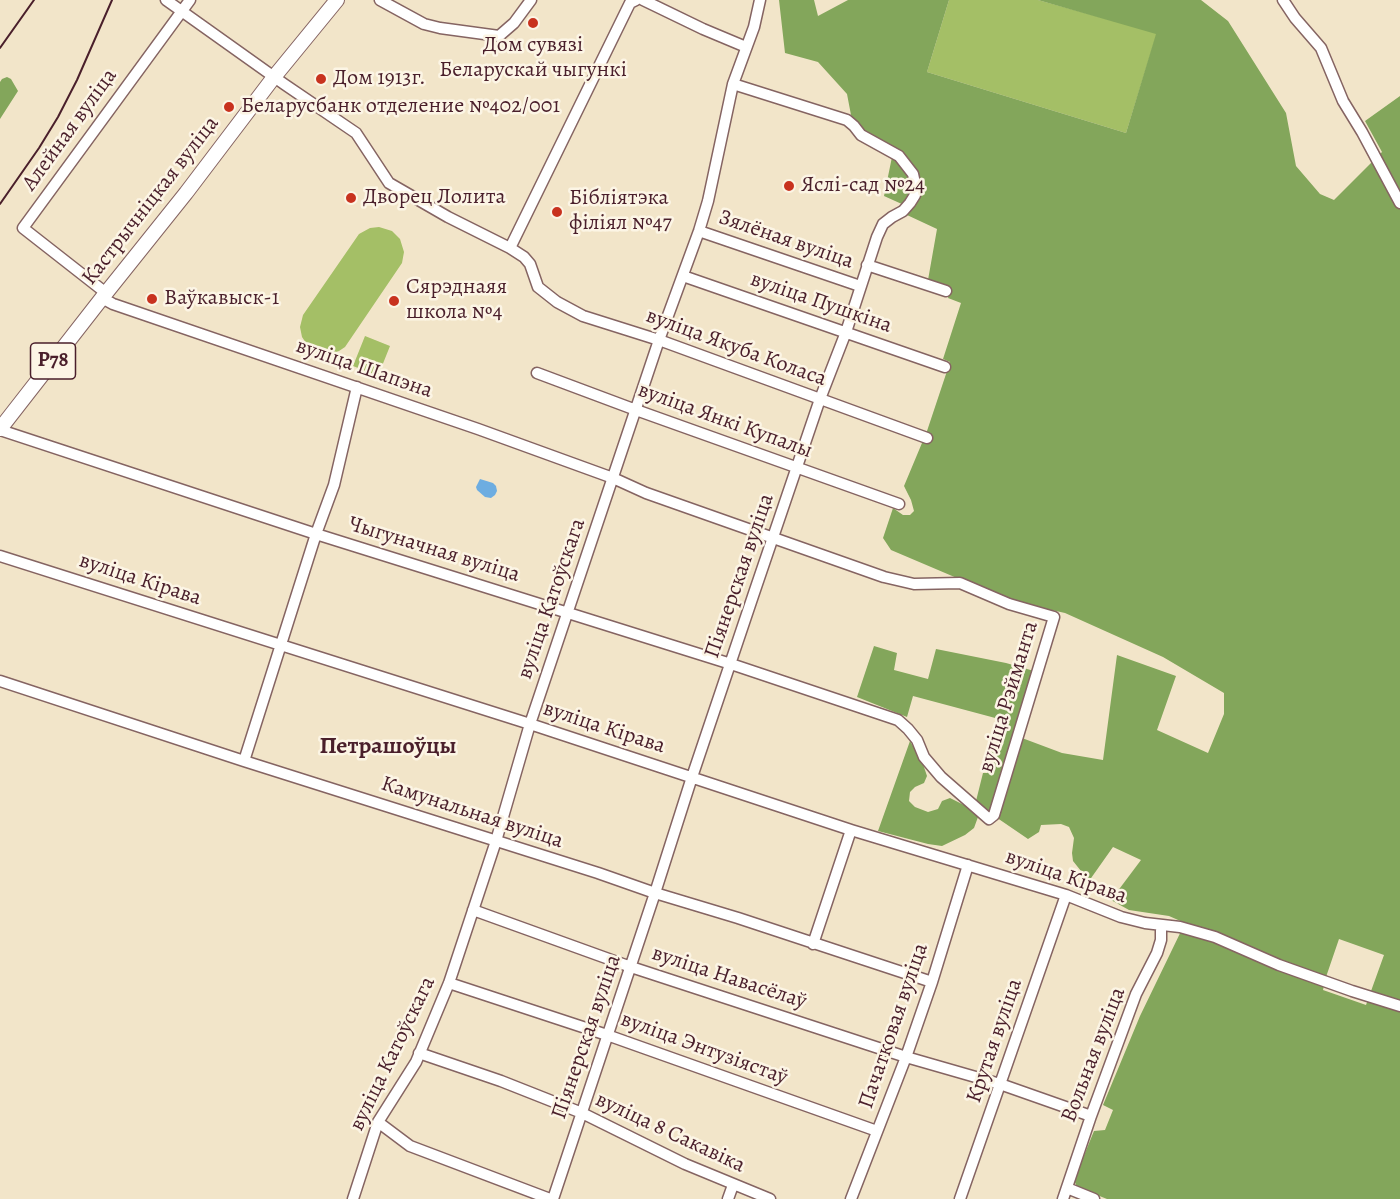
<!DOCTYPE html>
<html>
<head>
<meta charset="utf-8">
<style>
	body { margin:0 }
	canvas { display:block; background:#f2e5c9 }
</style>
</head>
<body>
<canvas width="1400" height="1199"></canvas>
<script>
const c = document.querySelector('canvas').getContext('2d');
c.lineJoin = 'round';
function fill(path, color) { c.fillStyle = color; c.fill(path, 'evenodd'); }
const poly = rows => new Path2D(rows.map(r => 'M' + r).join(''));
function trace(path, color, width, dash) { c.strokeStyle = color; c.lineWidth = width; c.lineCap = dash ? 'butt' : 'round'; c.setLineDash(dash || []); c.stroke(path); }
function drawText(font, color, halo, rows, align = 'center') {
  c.font = font + ' Alegreya,serif'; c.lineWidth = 5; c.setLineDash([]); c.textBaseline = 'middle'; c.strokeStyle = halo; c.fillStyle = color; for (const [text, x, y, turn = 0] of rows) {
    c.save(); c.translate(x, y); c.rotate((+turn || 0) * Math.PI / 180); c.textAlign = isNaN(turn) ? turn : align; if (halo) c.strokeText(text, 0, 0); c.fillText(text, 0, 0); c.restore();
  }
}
fill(poly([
	[949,0,1038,0,1157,33,1126,133,927,72],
	[379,227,392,231,400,239,404,252,402,263,345,347,339,351,329,354,319,353,314,350,308,346,302,337,300,327,303,315,359,234,370,228],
	[365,336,390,346,378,376,353,366]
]), '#a4bf66');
fill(poly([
	[779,0,814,0,818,16,848,0,949,0,927,72,1126,133,1156,34,1038,0,1201,0,1228,21,1286,113,1296,166,1320,194,1334,200,1382,152,1365,121,1400,96,1400,1199,1107,1199,1077,1187,1074,1180,1094,1131,1105,1130,1113,1110,1103,1105,1140,1016,1185,923,1169,916,1129,910,1111,900,1141,860,1113,847,1089,881,1073,861,1072,853,1074,838,1069,827,1061,824,1041,825,1039,832,1028,839,987,811,976,801,983,773,987,773,999,719,913,696,907,717,857,697,874,646,897,653,894,670,928,679,936,649,1006,663,1034,671,1019,715,1014,735,1062,753,1103,760,1117,655,1176,676,1157,730,1208,753,1224,714,1224,693,1163,657,1065,613,1011,601,891,550,883,538,893,508,903,515,910,515,914,511,911,500,904,486,927,431,950,362,943,359,961,303,948,298,951,287,928,280,937,229,907,215,904,205,884,196,892,157,864,135,851,115,847,94,818,62,785,53],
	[1339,939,1384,955,1366,1005,1323,990,1326,977],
	[7,77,11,79,18,91,0,119,0,82,2,79],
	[910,741,923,764,927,776,924,783,915,787,910,792,909,801,915,807,928,812,938,809,942,801,950,798,974,810,978,817,974,828,965,835,942,846,928,844,878,831]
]), '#83a65b');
fill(poly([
	[480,479,493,483,496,486,497,491,495,495,491,498,485,497,477,490,476,487]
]), '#6dade1');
const minor = poly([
	[166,0,284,84,356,133,389,183,448,217,510,248,524,257,530,264,538,287,557,302,583,316,659,340,927,438],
	[380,0,424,24,440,28,499,36,514,23,531,0],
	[643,0,703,29,746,47],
	[1283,0,1295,18,1321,48,1343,101,1362,132,1400,203],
	[699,231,860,286],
	[510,248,630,3,636,0],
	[867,265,946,291],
	[683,276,945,367],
	[106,293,23,228,190,0],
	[537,373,636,410,899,504],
	[0,430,316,534,731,664,898,720,908,729,917,740,924,757,941,777,989,819,994,815,1054,617,1009,604,960,583,914,584,884,577,646,493,613,478,478,429,113,304,102,298],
	[0,556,530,724,851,830,1066,895,1121,917,1145,923,1180,927,1215,937,1279,965,1352,991,1400,1006],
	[0,681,244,761,598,873,655,893,738,918,932,982],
	[244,761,316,534,334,485,357,387],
	[473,910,631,967,906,1057,1000,1084,1091,1116],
	[813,944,851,830],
	[449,983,607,1035,877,1131],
	[419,1053,501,1081,582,1113,685,1164,770,1199],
	[378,1122,410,1146,550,1199],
	[1067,1188,1094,1199],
	[353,1199,378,1122,416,1062,449,983,496,841,530,724,659,340,699,231,708,201,733,84,754,27,760,0],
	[553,1199,655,893,692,777,753,596,820,399,846,332,877,237,883,224,892,217,903,211,910,203,915,195,915,183,913,174,899,156,861,135,854,126,847,120,733,84],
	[728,1199,733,1185],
	[851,1199,906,1057,932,982,968,865],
	[960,1199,1066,895],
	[1063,1199,1091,1116,1136,994,1157,953,1161,940,1161,925]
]);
const major = poly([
	[0,429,102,298,186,193,274,77,337,0]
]);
trace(minor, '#856462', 13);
trace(major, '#856462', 16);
trace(minor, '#fff', 10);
trace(major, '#fff', 14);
trace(poly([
	[0,48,34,0],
	[0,204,39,148,58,117,77,80,112,0]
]), '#4a1f2b', 2);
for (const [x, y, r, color] of [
	[533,23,6,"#c8321e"],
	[321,79,6,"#c8321e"],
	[229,107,6,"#c8321e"],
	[789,186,6,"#c8321e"],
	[351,198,6,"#c8321e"],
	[557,212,6,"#c8321e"],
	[152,299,6,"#c8321e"],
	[394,301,6,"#c8321e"]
]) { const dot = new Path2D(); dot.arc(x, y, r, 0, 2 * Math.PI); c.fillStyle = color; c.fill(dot); trace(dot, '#fcf5e5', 2); }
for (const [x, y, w] of [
	[53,361,45]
]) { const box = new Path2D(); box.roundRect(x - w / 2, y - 18, w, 36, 4.5); c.fillStyle = '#fcf5e5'; c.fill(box); trace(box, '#4a1f2b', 1.5); }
drawText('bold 21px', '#4a1f2b', null, [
	["Р78",53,361]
]);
drawText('22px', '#4a1f2b', '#fcf5e5', [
	["Дом сувязі",533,46,"center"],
	["Беларускай чыгункі",533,71,"center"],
	["Дом 1913г.",333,79],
	["Беларусбанк отделение №402/001",241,107],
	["Яслі-сад №24",801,186],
	["Дворец Лолита",363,198],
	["Бібліятэка",569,199],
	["філіял №47",569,224],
	["Сярэднаяя",406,288],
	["школа №4",406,313],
	["Ваўкавыск-1",164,299]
], 'left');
drawText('22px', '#4a1f2b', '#fcf5e5', [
	["Алейная вуліца",70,130,-54],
	["Кастрычніцкая вуліца",151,201,-52],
	["Зялёная вуліца",786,240,19],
	["вуліца Пушкіна",821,303,19],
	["вуліца Якуба Коласа",736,348,20],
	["вуліца Шапэна",364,369,19],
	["вуліца Янкі Купалы",725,421,20],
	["Чыгуначная вуліца",434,550,17],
	["Піянерская вуліца",740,576,-71],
	["вуліца Кірава",140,580,18],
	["вуліца Катоўскага",552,599,-71],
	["вуліца Рэйманта",1009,697,-73],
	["вуліца Кірава",604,728,18],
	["Камунальная вуліца",472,813,18],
	["вуліца Кірава",1066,877,19],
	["вуліца Навасёлаў",729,978,18],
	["Пачатковая вуліца",894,1026,-71],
	["Піянерская вуліца",587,1037,-71],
	["Крутая вуліца",995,1041,-71],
	["вуліца Энтузіястаў",704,1049,20],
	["вуліца Катоўскага",393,1054,-64],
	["Вольная вуліца",1094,1055,-69],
	["вуліца 8 Сакавіка",670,1133,25]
]);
drawText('bold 24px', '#4a1f2b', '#fcf5e5', [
	["Петрашоўцы",388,747]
]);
</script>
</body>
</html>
